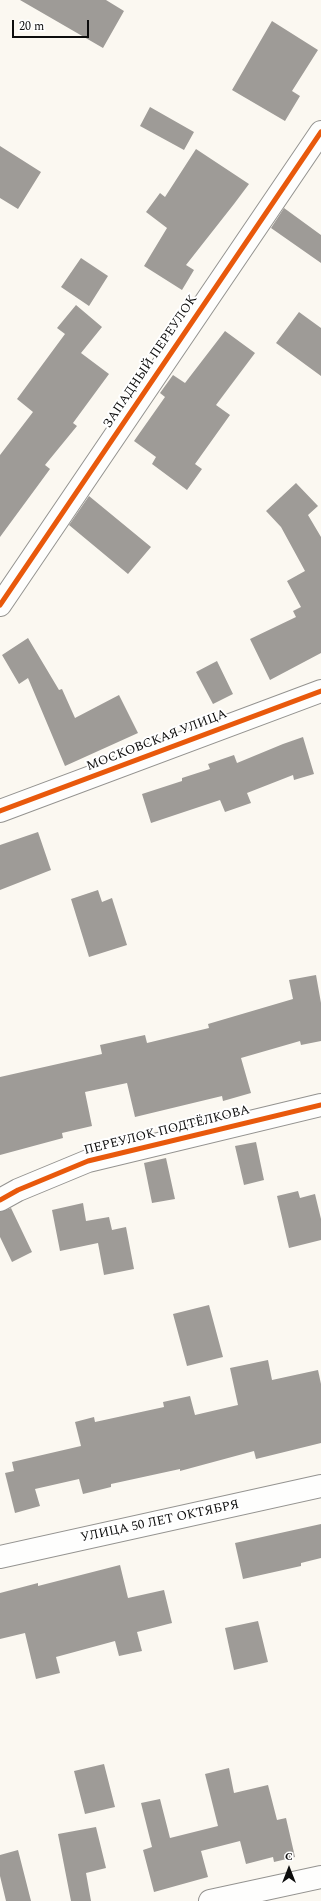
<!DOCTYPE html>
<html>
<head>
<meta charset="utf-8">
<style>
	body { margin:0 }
	#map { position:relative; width:321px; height:1901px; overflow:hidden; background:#fbf8f1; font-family:Spectral,serif }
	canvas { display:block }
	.north { position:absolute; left:269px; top:1849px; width:40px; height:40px; -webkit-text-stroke:3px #fff; paint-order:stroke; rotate:0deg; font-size:11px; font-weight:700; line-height:16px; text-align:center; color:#0d0d0d }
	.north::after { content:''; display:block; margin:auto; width:14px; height:18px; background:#0d0d0d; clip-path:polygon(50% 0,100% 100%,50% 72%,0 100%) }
	.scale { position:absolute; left:12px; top:20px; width:77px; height:18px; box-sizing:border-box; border:2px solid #0d0d0d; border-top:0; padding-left:5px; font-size:12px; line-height:14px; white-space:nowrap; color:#0d0d0d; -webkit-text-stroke:3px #fff; paint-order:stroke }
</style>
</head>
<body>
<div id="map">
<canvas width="321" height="1901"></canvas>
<div class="north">С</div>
<div class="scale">20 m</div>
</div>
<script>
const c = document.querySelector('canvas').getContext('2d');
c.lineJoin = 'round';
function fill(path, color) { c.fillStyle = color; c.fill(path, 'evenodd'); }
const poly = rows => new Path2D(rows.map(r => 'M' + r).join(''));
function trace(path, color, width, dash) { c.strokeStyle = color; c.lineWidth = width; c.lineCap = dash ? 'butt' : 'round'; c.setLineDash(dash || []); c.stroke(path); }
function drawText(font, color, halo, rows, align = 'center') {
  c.font = font + ' Spectral,serif'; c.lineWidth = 4; c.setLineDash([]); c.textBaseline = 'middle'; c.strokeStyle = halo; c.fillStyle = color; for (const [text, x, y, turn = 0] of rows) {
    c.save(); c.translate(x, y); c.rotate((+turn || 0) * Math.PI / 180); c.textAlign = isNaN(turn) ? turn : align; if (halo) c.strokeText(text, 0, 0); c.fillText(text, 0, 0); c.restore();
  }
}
fill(poly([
	[20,0,106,0,124,11,103,48],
	[272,21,318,50,292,91,300,96,285,121,232,90],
	[150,107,194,132,184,150,140,126],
	[0,146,41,172,18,209,0,198],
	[196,149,249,184,234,204,186,265,194,270,182,290,144,266,167,228,146,212,160,193,165,197],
	[284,208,321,235,321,263,271,228],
	[81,258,108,276,89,306,61,287],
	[76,305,102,327,81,353,109,374,73,423,77,426,45,465,50,469,0,537,0,455,33,412,17,399,65,334,57,328],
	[299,312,321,328,321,376,276,343],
	[225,331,255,353,216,405,230,415,195,464,202,469,187,490,152,464,156,457,134,441,165,397,160,393,173,375,185,383],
	[296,483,318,506,308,515,321,537,321,653,270,680,250,639,296,617,293,611,301,607,287,581,305,571,281,527,266,511],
	[89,496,151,547,128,574,69,525],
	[28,638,59,690,62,689,75,718,119,695,138,733,65,766,28,678,19,684,2,655],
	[217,661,233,694,213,704,196,672],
	[303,737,314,774,294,780,293,775,247,793,251,803,225,812,220,800,151,823,142,794,182,781,182,778,210,769,208,764,234,755,237,763,283,744],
	[38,832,51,870,0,890,0,845],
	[98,890,102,902,112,898,127,945,89,957,71,899],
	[316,975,321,1003,321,1041,301,1045,300,1041,241,1058,251,1093,223,1101,222,1096,135,1117,127,1083,85,1092,92,1126,62,1133,63,1138,0,1155,0,1077,102,1054,100,1045,145,1035,147,1043,209,1028,208,1024,293,999,289,980],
	[256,1142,264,1180,244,1185,235,1146],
	[166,1158,175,1199,152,1203,144,1163],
	[298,1191,300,1198,315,1194,321,1219,321,1240,289,1248,277,1196],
	[83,1203,86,1221,109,1217,112,1230,126,1227,134,1269,104,1275,98,1243,60,1251,52,1210],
	[11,1208,32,1252,12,1262,0,1237,0,1212],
	[209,1305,223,1357,187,1366,173,1314],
	[268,1360,272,1380,318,1370,321,1384,321,1443,256,1459,254,1451,180,1471,180,1469,111,1484,111,1487,83,1494,79,1479,35,1489,40,1506,15,1513,5,1473,14,1471,12,1462,81,1446,75,1422,94,1417,95,1422,164,1407,163,1402,190,1396,195,1415,238,1405,230,1368],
	[321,1524,321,1558,301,1563,301,1566,243,1579,235,1543],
	[120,1565,128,1598,164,1590,172,1623,137,1632,142,1651,119,1656,115,1641,56,1657,60,1673,36,1679,25,1633,0,1639,0,1593,38,1583,38,1586],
	[258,1621,268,1662,234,1670,225,1628],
	[104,1764,115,1807,85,1814,74,1771],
	[229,1768,234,1793,268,1785,277,1820,286,1818,295,1857,274,1862,273,1857,246,1864,240,1841,201,1851,208,1877,154,1892,143,1850,152,1847,141,1803,160,1799,170,1838,218,1826,205,1774],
	[96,1827,106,1868,86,1873,91,1901,71,1901,58,1834],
	[18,1850,31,1901,6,1901,0,1876,0,1855]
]), '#9e9b97');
const minor = poly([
	[0,605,321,132],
	[0,811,321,691],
	[0,1200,18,1190,88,1161,321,1105],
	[0,1557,321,1486],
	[210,1901,321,1877]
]);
trace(minor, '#949390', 24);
trace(minor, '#fefefd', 22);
trace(poly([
	[0,605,321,132],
	[0,811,321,691],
	[0,1200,18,1190,88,1161,321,1105]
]), '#e8590c', 5);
drawText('13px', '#0d0d0d', '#fff', [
	["ЗАПАДНЫЙ ПЕРЕУЛОК",151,362,-56],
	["МОСКОВСКАЯ УЛИЦА",157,741,-21],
	["ПЕРЕУЛОК ПОДТЁЛКОВА",167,1131,-14],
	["УЛИЦА 50 ЛЕТ ОКТЯБРЯ",160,1522,-12]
]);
</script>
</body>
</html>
